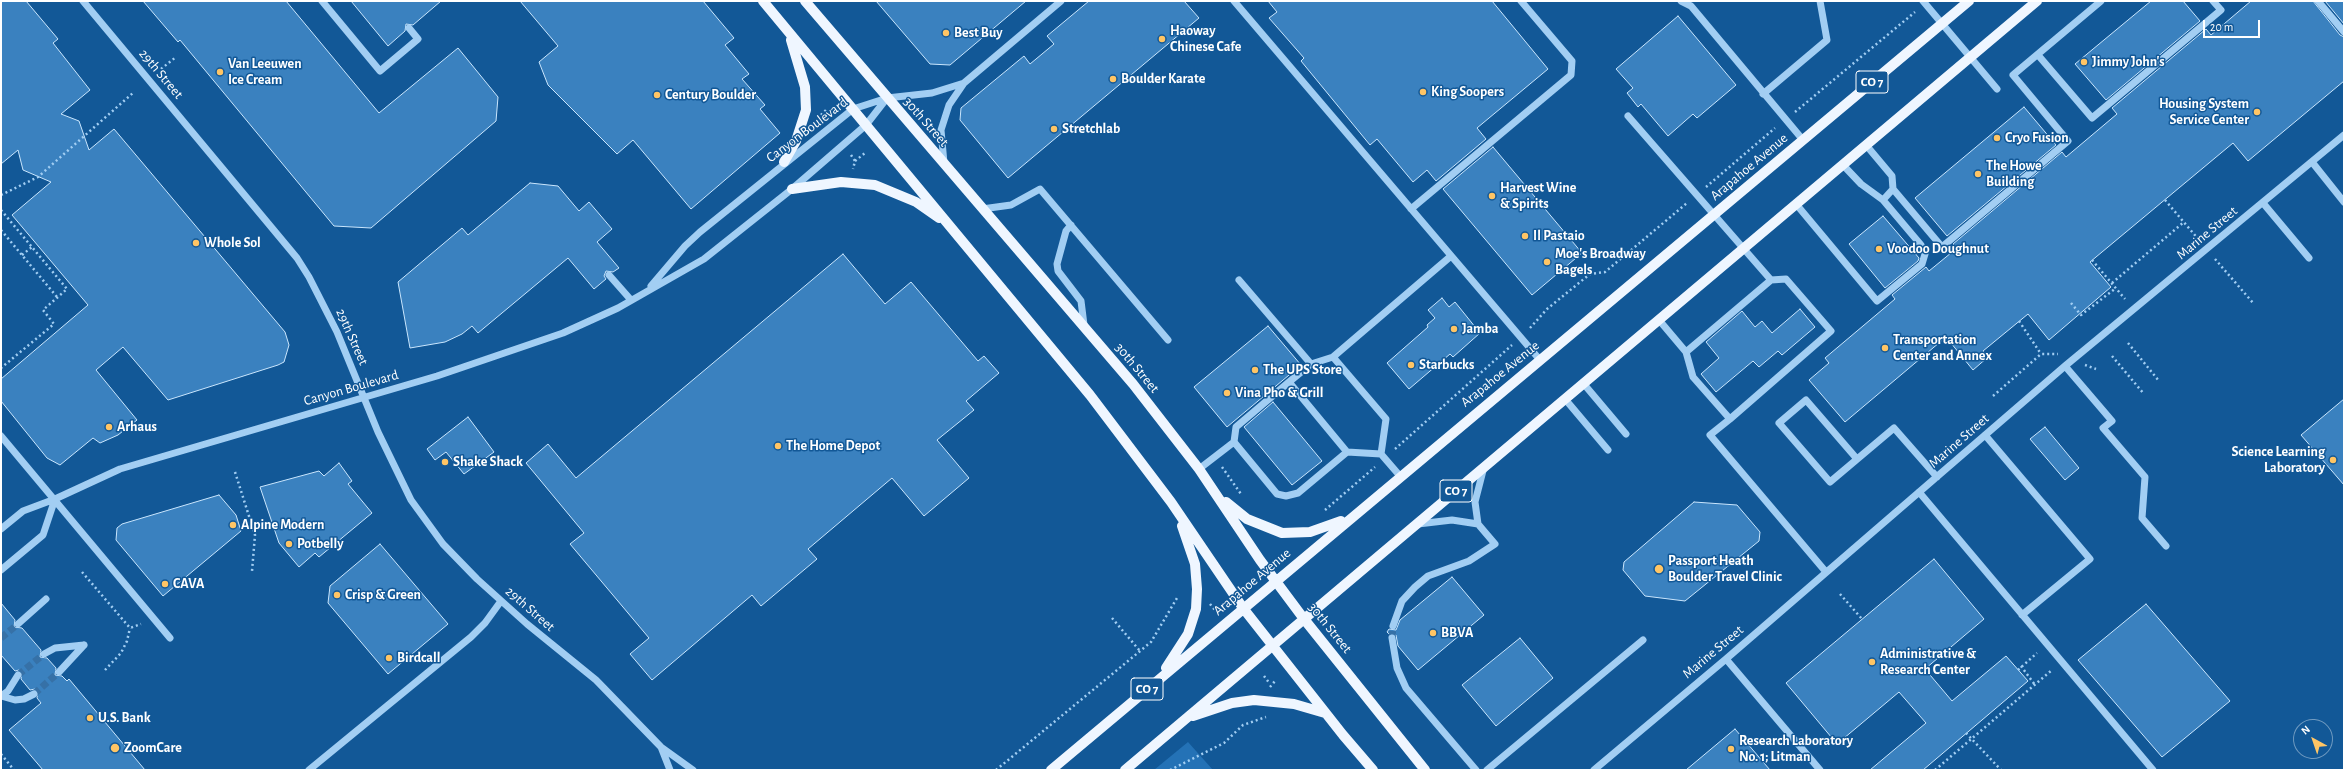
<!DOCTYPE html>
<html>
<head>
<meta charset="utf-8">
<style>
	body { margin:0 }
	#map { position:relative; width:2345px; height:771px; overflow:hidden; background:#125897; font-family:"Alegreya Sans",sans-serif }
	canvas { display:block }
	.frame { position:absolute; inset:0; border:2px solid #fff; pointer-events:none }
	.north { position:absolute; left:2293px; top:719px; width:40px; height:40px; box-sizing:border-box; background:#125897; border:1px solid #719bc1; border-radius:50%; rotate:320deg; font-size:11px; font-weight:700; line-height:16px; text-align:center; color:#fff }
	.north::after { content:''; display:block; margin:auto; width:14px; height:18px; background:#ffc565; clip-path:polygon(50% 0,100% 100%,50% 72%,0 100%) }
	.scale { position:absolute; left:2203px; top:20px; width:57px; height:18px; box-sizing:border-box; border:2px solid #fff; border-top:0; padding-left:5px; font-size:12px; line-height:14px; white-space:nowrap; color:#fff; -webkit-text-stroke:3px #125897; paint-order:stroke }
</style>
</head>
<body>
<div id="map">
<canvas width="2345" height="771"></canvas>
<div class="frame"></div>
<div class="north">N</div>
<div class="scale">20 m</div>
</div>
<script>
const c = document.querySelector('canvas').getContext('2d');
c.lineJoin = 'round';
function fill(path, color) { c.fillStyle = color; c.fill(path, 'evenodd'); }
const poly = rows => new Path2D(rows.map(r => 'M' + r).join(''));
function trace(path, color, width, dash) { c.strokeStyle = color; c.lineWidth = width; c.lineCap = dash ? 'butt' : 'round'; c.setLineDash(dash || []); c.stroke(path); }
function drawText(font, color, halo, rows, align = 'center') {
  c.font = font + ' "Alegreya Sans",sans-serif'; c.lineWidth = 3; c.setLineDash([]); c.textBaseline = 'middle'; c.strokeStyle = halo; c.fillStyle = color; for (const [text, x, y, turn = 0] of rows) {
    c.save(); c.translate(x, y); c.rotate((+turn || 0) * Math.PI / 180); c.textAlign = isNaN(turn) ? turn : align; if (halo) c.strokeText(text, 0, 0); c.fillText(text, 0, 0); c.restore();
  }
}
fill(poly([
	[1188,742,1213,770,1154,770]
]), '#2472b6');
const building = poly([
	[1,1,26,1,58,39,53,43,90,90,61,114,79,121,89,150,114,129,285,332,289,345,284,362,278,365,168,400,123,347,96,370,137,420,118,435,100,443,93,438,60,465,47,458,1,401,1,379,88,305,12,215,51,182,23,170,18,150,1,164,1,1],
	[143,1,286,1,379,113,458,48,498,97,496,121,371,228,334,226,180,40,178,42,143,1],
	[351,1,441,1,413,25,406,24,405,31,388,46,351,1],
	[520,1,703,1,734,38,725,45,749,74,742,79,765,105,760,109,780,133,691,209,633,140,617,154,548,85,539,62,558,46,520,1],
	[876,1,1026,1,950,65,930,64,876,1],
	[1089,1,1184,1,1199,18,1008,178,960,120,961,108,1024,56,1030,64,1054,44,1047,36,1089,1],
	[1268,1,1492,1,1548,69,1477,128,1486,139,1436,181,1427,170,1413,182,1377,139,1370,145,1301,61,1304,58,1269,18,1277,12,1268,1],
	[2151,1,2183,1,2200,21,2106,100,2075,64,2151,1],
	[2251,1,2313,1,2340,35,2344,37,2344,81,2248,161,2233,143,2090,262,2111,287,2049,340,2028,314,1983,351,1988,357,1973,370,1946,337,1845,422,1809,380,1829,363,1825,358,1895,299,1892,295,1926,267,1929,271,1957,248,1953,244,2062,152,2066,157,2117,114,2112,108,2206,29,2211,35,2251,1],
	[2325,1,2344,1,2344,24,2325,1],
	[1678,16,1736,85,1697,118,1693,114,1668,136,1641,104,1638,107,1627,93,1633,88,1616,69,1678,16],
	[2024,107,2056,145,1947,236,1915,198,2024,107],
	[1493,147,1582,253,1532,295,1443,189,1493,147],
	[530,183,558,186,579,211,589,202,612,229,597,242,619,268,613,272,606,271,604,276,606,279,594,289,568,258,478,333,472,326,462,334,445,342,410,348,398,282,462,228,468,235,530,183],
	[1883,216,1919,258,1918,261,1885,288,1849,244,1883,216],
	[843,254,885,304,911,282,978,361,984,356,999,373,966,401,974,410,937,440,969,478,924,516,892,478,808,549,817,559,761,606,752,595,652,680,630,654,649,638,570,544,584,533,526,463,548,444,576,478,843,254],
	[1442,298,1449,307,1455,302,1480,333,1453,357,1450,354,1409,389,1387,363,1428,327,1427,325,1435,318,1428,310,1442,298],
	[1800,309,1815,327,1782,355,1778,351,1759,367,1753,361,1716,392,1701,374,1719,358,1706,342,1742,311,1755,327,1762,321,1772,333,1800,309],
	[1268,326,1301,365,1227,427,1194,387,1268,326],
	[2344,399,2344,485,2301,435,2344,399],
	[1273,402,1322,461,1292,485,1244,427,1273,402],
	[468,417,494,452,464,474,446,452,435,460,427,449,468,417],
	[2045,427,2079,468,2065,480,2030,439,2045,427],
	[339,463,352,481,348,484,372,513,319,557,315,553,299,567,279,543,260,487,319,471,324,476,339,463],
	[219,495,236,515,241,531,163,596,116,540,117,528,122,524,219,495],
	[1694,502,1737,505,1760,532,1759,541,1685,601,1645,596,1623,570,1624,562,1694,502],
	[380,544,448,624,388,674,328,603,330,586,380,544],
	[1934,559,1984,619,1925,669,1952,701,2006,656,2028,681,1923,770,1870,770,1926,723,1899,692,1837,744,1786,683,1934,559],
	[1452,577,1484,615,1418,670,1398,646,1396,635,1389,634,1387,632,1389,629,1396,630,1400,620,1452,577],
	[1,603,15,620,14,627,22,628,41,650,40,657,47,658,56,668,55,675,62,676,67,681,69,679,145,770,43,770,9,730,41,703,37,698,38,691,35,689,30,690,21,679,22,672,19,670,15,671,1,655,1,603],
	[2146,604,2230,701,2162,757,2078,660,2146,604],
	[1520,638,1553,678,1496,726,1462,685,1520,638],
	[1735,729,1770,770,1686,770,1735,729]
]);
fill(building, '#3a81bf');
trace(building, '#cae6fd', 1);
trace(poly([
	[1,638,18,624],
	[1392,638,1393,626],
	[18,675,44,654],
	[34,694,59,672]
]), '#3671a7', 7, [7, 3.5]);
trace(poly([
	[161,69,176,57],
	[1795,112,1915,12],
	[821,115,827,109],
	[851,155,855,161,853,169],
	[855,161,865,153],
	[1706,187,1775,128],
	[1,195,38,177,134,92],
	[2165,200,2199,240],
	[1,210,67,289,43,310,54,324,1,368],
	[1,230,57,297],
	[22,255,32,247],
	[2215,259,2254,304],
	[2092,260,2125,299],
	[2112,283,2184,222],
	[2071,303,2081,315,2116,288],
	[2019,321,2041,354],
	[1530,328,1547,309,1590,274,1605,272,1687,203],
	[2128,343,2159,381],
	[2112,356,2144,394],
	[2085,365,2096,369],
	[1993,396,2041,354,2058,354],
	[1395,449,1512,345],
	[1222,467,1241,494],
	[235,472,255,535,252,571],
	[1325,510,1375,467],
	[82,572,130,628,141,624],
	[1840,594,1862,619],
	[1210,604,1215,610],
	[1112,618,1140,651],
	[2021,666,2035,685],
	[105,670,121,653,127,641,130,628],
	[2018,670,2037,653],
	[1264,676,1270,684],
	[1270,687,1275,681],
	[1966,733,2001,770],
	[1,754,14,770],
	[996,770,1151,642,1177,598],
	[1170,770,1224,743,1243,725,1266,717],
	[1935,770,2052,670]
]), '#a2cef3', 2.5, [2, 3]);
trace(poly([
	[83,1,297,258,309,277,337,332,378,432,411,500,443,544,477,579,527,624,596,680,661,747,693,770],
	[322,1,380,71,418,39,409,28],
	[1234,1,1540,360],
	[1681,1,1691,6,1803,140],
	[1923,1,1997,89],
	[2318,1,2344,32],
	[2038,55,2092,118,2221,10,2213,1],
	[1763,94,1827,40,1820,1],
	[1628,116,1771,280],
	[2312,162,2344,202],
	[944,163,941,130,949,105,964,83],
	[1843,165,1861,184,1883,200,1893,189,1892,176,1866,145],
	[1893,189,1942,247,2068,141,2013,75,2101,1],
	[2263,203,2309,258],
	[1796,204,1877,301,1922,264,1925,254,1921,245,1883,200],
	[982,209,1011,205,1040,189,1168,340],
	[1411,209,1571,75,1572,61,1521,1],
	[1071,225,1066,231,1057,264,1058,271,1081,301,1084,325],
	[609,275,631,300],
	[1239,280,1311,364,1333,357],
	[651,286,685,246,700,232,853,109,887,98,932,93,964,83,1061,1],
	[1659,320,1686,352],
	[2065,366,2112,421,2103,428,2145,477,2142,518,2166,546],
	[1289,382,1311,364],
	[1583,383,1626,434],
	[1565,399,1608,450],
	[1730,419,1693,377,1686,352,1771,280,1786,279,1831,331,1730,419,1710,435,1826,572],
	[1985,435,2090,559,2022,615],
	[1,436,170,638],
	[1234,442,1277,494,1286,496,1298,493,1347,452,1381,454,1400,476],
	[1381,454,1386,419,1333,357,1451,256],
	[1857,459,1806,400,1779,423,1830,482,1894,428,1937,477],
	[1199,469,1234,442,1236,427,1289,382,1347,452],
	[1919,492,2153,770],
	[1418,524,1452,520,1478,524],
	[1,529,23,511,55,499,120,469,437,376,563,333,618,308,704,259,792,189,866,125,887,98],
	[1,570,43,535,55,499],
	[18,624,46,599],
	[1393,626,1402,601,1415,587,1428,576,1469,561,1495,544,1478,524,1475,502,1484,467],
	[1392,638,1397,668,1406,688,1476,770],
	[44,654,55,648,84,645],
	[1726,659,1820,770],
	[59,672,84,645],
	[1,696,15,700,24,699,34,694],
	[1,696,8,691,18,675],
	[661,747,670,770],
	[309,770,471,637,485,623,501,601],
	[1487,770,1643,640],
	[1594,770,1726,659,2065,366,2344,135]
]), '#a2cef3', 7);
trace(poly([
	[763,1,1090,395,1171,502,1243,608,1343,735,1373,770],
	[805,1,1133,384,1199,469,1260,560,1304,619,1425,770],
	[784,162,796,141,806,110,805,87,791,40],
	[792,189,841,182,875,185,916,202,939,218],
	[1226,502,1247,519,1282,533,1310,532,1341,521],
	[1166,668,1188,634,1196,609,1197,589,1195,564,1182,526],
	[1193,716,1232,703,1254,700,1294,704,1325,713],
	[1051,770,1969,1],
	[1125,770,2037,1]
]), '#eff6ff', 10);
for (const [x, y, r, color] of [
	[946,33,4,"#ffc565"],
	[1162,39,4,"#ffc565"],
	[2084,62,4,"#ffc565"],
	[220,72,4,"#ffc565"],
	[1113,79,4,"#ffc565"],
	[1423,92,4,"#ffc565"],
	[657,95,4,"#ffc565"],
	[2257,112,4,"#ffc565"],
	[1054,129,4,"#ffc565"],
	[1997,138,4,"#ffc565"],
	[1978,174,4,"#ffc565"],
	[1492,196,4,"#ffc565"],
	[1525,236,4,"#ffc565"],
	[196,243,4,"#ffc565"],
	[1879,249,4,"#ffc565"],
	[1547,262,4,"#ffc565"],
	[1454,329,4,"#ffc565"],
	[1885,348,4,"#ffc565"],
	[1411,365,4,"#ffc565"],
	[1255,370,4,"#ffc565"],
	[1227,393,4,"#ffc565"],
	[109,427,4,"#ffc565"],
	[778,446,4,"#ffc565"],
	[2333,460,4,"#ffc565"],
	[445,462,4,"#ffc565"],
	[233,525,4,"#ffc565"],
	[289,544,4,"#ffc565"],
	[1659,569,5,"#ffc565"],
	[165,584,4,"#ffc565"],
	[337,595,4,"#ffc565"],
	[1433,633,4,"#ffc565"],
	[389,658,4,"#ffc565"],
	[1872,662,4,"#ffc565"],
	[90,718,4,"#ffc565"],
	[115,748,5,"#ffc565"],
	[1731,749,4,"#ffc565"]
]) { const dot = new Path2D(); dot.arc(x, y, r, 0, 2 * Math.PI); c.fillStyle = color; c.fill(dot); trace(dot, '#125897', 1.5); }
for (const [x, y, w] of [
	[1872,82,32],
	[1456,491,32],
	[1147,689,32]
]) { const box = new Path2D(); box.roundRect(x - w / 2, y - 11, w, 22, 3); c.fillStyle = '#125897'; c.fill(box); trace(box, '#fff', 1); }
drawText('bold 13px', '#fff', null, [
	["CO 7",1872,82],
	["CO 7",1456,491],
	["CO 7",1147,689]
]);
drawText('bold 14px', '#fff', '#125897', [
	["Haoway",1170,31],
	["Chinese Cafe",1170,47],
	["Best Buy",954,33],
	["Jimmy John's",2092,62],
	["Van Leeuwen",228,64],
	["Ice Cream",228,80],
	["Boulder Karate",1121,79],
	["King Soopers",1431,92],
	["Century Boulder",665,95],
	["Housing System",2249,104,"right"],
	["Service Center",2249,120,"right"],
	["Stretchlab",1062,129],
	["Cryo Fusion",2005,138],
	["The Howe",1986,166],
	["Building",1986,182],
	["Harvest Wine",1500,188],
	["& Spirits",1500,204],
	["Il Pastaio",1533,236],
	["Whole Sol",204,243],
	["Voodoo Doughnut",1887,249],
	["Moe's Broadway",1555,254],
	["Bagels",1555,270],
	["Jamba",1462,329],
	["Transportation",1893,340],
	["Center and Annex",1893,356],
	["Starbucks",1419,365],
	["The UPS Store",1263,370],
	["Vina Pho & Grill",1235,393],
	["Arhaus",117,427],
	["The Home Depot",786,446],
	["Science Learning",2325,452,"right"],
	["Laboratory",2325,468,"right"],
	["Shake Shack",453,462],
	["Alpine Modern",241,525],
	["Potbelly",297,544],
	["Passport Heath",1668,561],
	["Boulder Travel Clinic",1668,577],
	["CAVA",173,584],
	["Crisp & Green",345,595],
	["BBVA",1441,633],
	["Administrative &",1880,654],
	["Research Center",1880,670],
	["Birdcall",397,658],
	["U.S. Bank",98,718],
	["Research Laboratory",1739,741],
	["No. 1; Litman",1739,757],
	["ZoomCare",124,748]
], 'left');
drawText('14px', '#fff', '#125897', [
	["29th Street",161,74,50],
	["30th Street",926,122,49],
	["Canyon Boulevard",807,130,-37],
	["Arapahoe Avenue",1749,167,-40],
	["Marine Street",2207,233,-40],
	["29th Street",352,337,66],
	["30th Street",1137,368,50],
	["Arapahoe Avenue",1500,374,-39],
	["Canyon Boulevard",351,388,-16],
	["Marine Street",1959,441,-41],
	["Arapahoe Avenue",1252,582,-40],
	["29th Street",530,609,41],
	["30th Street",1330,628,51],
	["Marine Street",1713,652,-40]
]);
</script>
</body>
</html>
